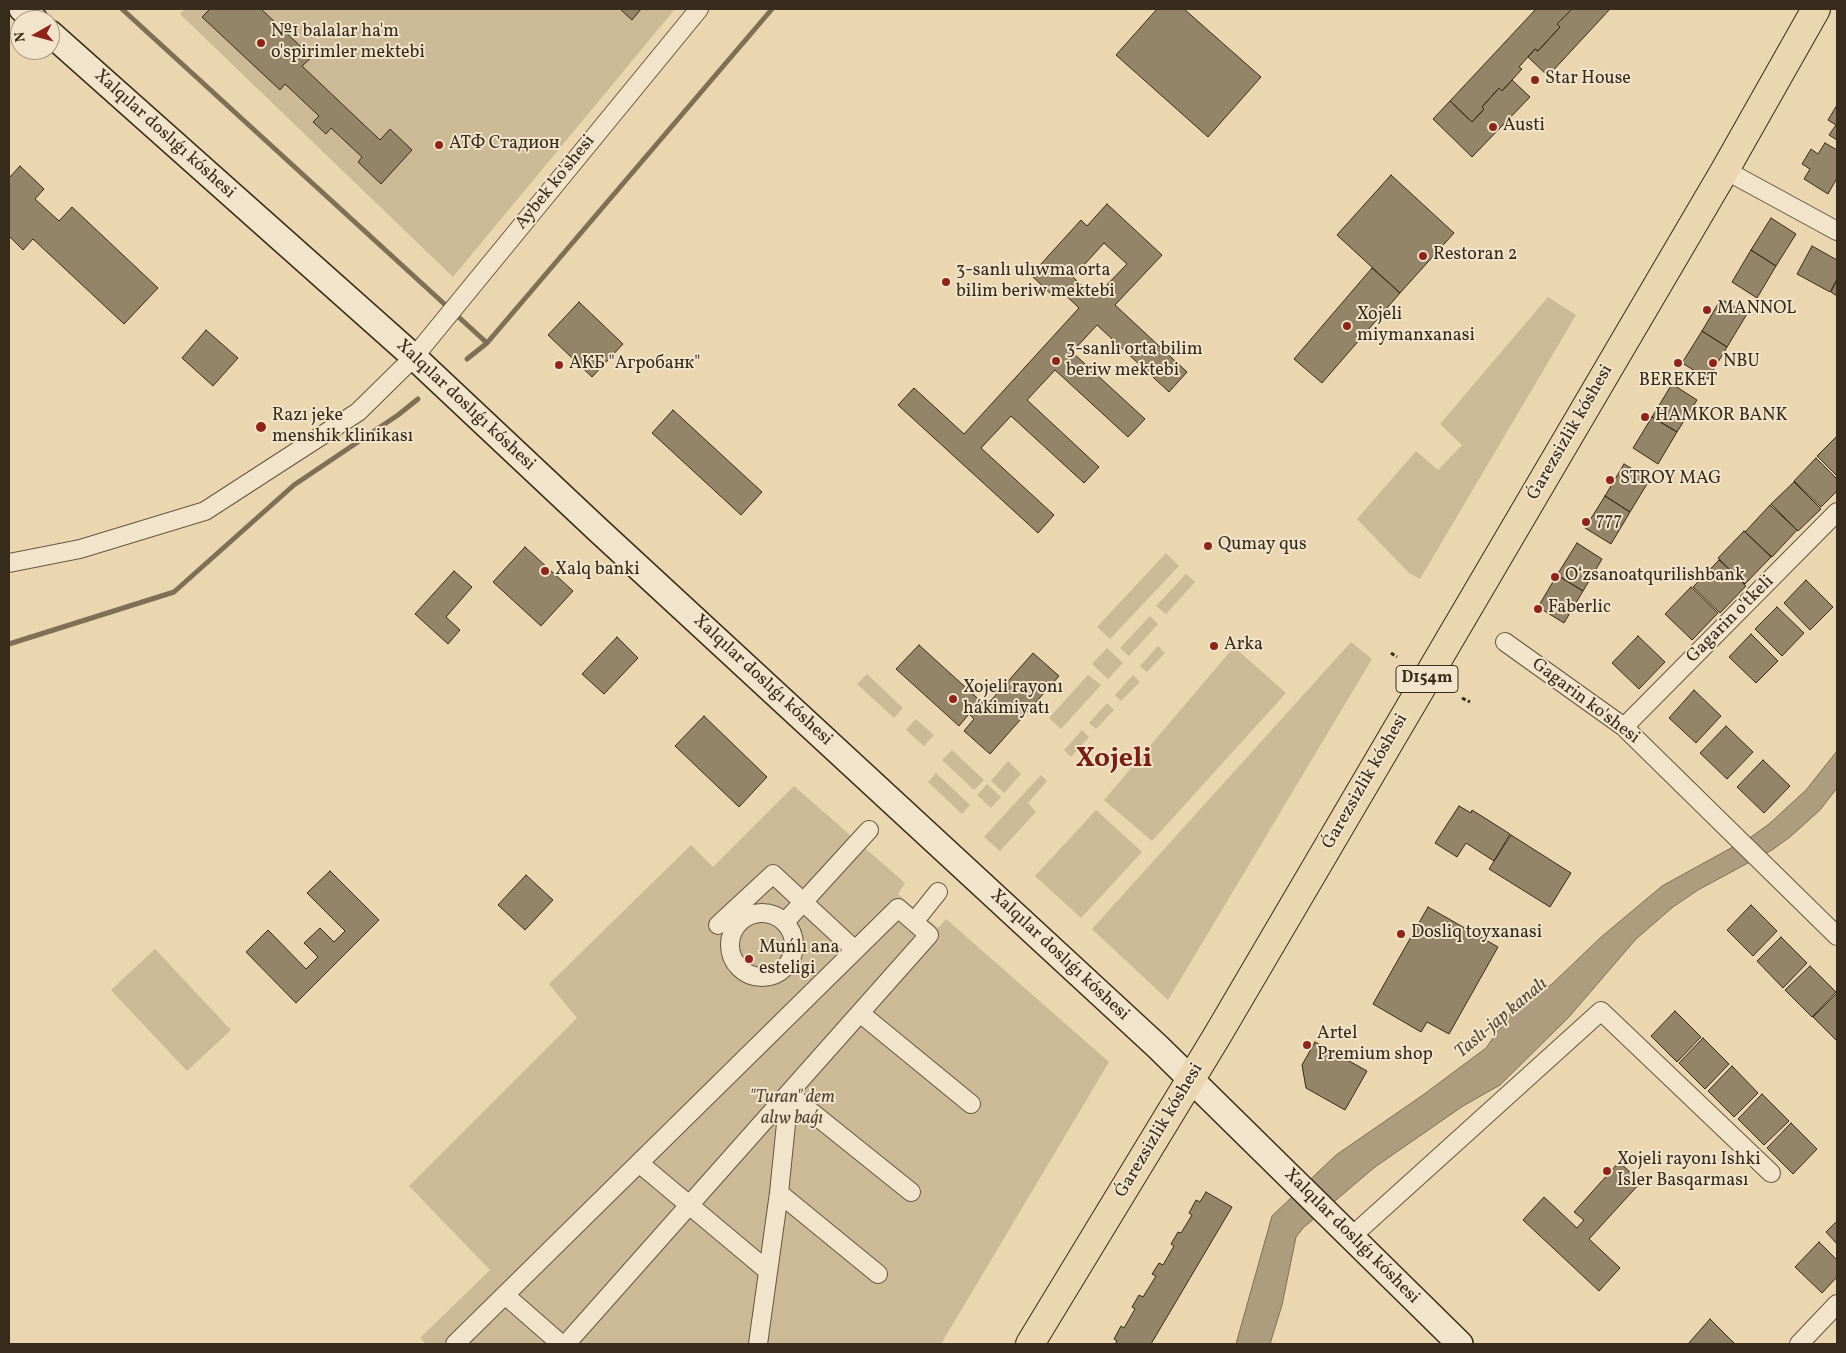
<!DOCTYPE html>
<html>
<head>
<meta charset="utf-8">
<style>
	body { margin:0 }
	#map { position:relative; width:1846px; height:1353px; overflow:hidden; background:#ead6af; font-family:Vollkorn,serif }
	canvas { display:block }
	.frame { position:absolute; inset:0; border:10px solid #372b1b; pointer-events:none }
	.north { position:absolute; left:10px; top:10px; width:50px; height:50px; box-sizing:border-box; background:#f1e4cb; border:1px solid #a79a85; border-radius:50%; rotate:263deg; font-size:14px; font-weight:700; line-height:20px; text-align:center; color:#372b1b }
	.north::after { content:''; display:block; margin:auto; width:18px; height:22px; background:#8f2418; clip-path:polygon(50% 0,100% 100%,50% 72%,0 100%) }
</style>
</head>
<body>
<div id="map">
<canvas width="1846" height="1353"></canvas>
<div class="frame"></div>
<div class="north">N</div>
</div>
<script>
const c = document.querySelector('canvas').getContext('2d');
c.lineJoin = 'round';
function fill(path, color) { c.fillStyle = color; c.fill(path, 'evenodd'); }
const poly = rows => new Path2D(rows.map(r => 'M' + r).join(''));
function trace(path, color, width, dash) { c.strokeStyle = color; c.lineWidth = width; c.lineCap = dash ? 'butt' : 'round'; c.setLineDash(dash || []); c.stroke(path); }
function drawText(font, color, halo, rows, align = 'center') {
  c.font = font + ' Vollkorn,serif'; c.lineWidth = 4; c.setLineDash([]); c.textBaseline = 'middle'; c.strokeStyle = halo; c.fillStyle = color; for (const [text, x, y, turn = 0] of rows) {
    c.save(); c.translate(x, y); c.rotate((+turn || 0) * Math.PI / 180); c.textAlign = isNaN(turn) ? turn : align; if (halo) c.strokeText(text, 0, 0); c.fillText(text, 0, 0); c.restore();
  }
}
fill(poly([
	[185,9,675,9,453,277,180,14],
	[1548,297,1576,315,1420,579,1409,573,1357,519,1416,451,1438,470,1462,445,1440,424],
	[1166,553,1179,566,1110,639,1097,627],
	[1186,574,1195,582,1166,614,1156,606],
	[1150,616,1158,624,1129,656,1120,648],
	[1351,642,1372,659,1168,1000,1092,929],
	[1158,646,1165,653,1147,672,1140,666],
	[1234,647,1286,693,1152,841,1104,800],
	[1107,648,1123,663,1108,679,1092,664],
	[867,674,903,708,894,718,857,684],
	[1088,675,1101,685,1061,729,1049,718],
	[1133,675,1140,682,1121,701,1115,695],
	[1107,703,1114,710,1096,729,1089,723],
	[916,719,934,735,924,746,906,730],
	[1082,730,1089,737,1071,757,1064,750],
	[952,750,984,780,974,790,942,760],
	[1008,761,1021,774,1004,793,991,781],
	[936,773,970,805,962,814,928,782],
	[1041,775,1047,781,1028,803,1036,812,1000,851,984,837],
	[987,784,1001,797,991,808,977,795],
	[794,786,905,883,898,894,938,928,946,919,1109,1062,941,1344,426,1344,420,1338,490,1270,409,1186,577,1018,549,984,691,845,713,867],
	[1096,810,1142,852,1081,918,1035,876],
	[155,949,231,1030,187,1071,111,990]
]), '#ccb996');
const water = poly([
	[1837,751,1837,788,1820,810,1790,837,1772,850,1698,890,1673,907,1636,939,1568,1018,1500,1085,1463,1106,1375,1167,1303,1228,1296,1237,1282,1305,1270,1344,1236,1344,1272,1216,1336,1155,1423,1095,1486,1048,1512,1011,1552,984,1600,938,1662,886,1751,837,1769,824,1806,790,1837,751]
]);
fill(water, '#ad9c7d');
trace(water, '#7e6f56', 1);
trace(poly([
	[122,9,487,343],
	[467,359,487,343,772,9],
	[9,644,174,592,294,485,398,415,418,399]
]), '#7e6f56', 5);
const building = poly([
	[210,9,261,9,312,57,302,66,380,140,390,129,412,150,381,184,358,162,362,157,331,128,326,134,313,122,319,116,285,84,280,90,202,17,210,9],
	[620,9,641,9,632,20,620,9],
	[1157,9,1184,9,1261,77,1208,137,1116,55,1157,9],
	[1536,9,1572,9,1557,24,1560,27,1538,51,1535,49,1519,67,1522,69,1502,91,1499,88,1482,107,1484,109,1472,122,1450,101,1536,9],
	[1572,9,1610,9,1548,76,1528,57,1535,49,1538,51,1560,27,1557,24,1572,9],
	[1512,80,1530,97,1472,157,1433,119,1450,101,1472,122,1484,109,1482,107,1499,88,1502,91,1512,80],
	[1837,105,1837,140,1829,135,1836,125,1828,120,1837,105],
	[1825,143,1837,150,1837,178,1828,194,1804,179,1810,169,1802,164,1811,149,1818,154,1825,143],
	[20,166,44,189,35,199,59,221,72,207,158,288,124,324,33,239,23,250,9,236,9,178,20,166],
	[1391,175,1454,233,1400,293,1337,235,1391,175],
	[1107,204,1162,255,1115,305,1187,372,1169,392,1097,325,1072,352,1145,419,1128,437,1055,370,1027,400,1099,467,1084,483,1011,416,981,448,1054,515,1038,533,898,405,914,388,964,434,1079,308,1060,290,1054,297,1031,275,1081,220,1087,226,1107,204],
	[1104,243,1127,264,1099,293,1095,289,1091,294,1073,277,1104,243],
	[1771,218,1796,234,1776,266,1751,250,1771,218],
	[1812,246,1837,260,1837,279,1830,292,1797,274,1812,246],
	[1751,250,1776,266,1757,298,1732,282,1751,250],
	[1372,268,1400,293,1322,383,1294,359,1372,268],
	[1837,280,1837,296,1831,292,1837,280],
	[1721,299,1747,314,1727,347,1702,331,1721,299],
	[579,302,623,344,592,377,548,335,579,302],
	[206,330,238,358,213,386,182,358,206,330],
	[1702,331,1727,347,1708,379,1682,363,1702,331],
	[1672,384,1697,400,1677,432,1652,417,1672,384],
	[673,410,762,492,741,515,652,433,673,410],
	[1652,417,1677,432,1658,464,1633,448,1652,417],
	[1837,436,1837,476,1817,456,1837,436],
	[1816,458,1837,479,1837,491,1821,507,1794,481,1816,458],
	[1624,464,1650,479,1630,512,1605,496,1624,464],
	[1794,482,1821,509,1798,531,1771,504,1794,482],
	[1605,496,1630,512,1611,544,1585,528,1605,496],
	[1770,505,1797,530,1772,557,1745,532,1770,505],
	[1744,531,1771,557,1745,584,1718,558,1744,531],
	[1577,543,1602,559,1583,591,1557,575,1577,543],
	[525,547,573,591,541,626,493,582,525,547],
	[1719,560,1746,586,1720,613,1693,587,1719,560],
	[454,571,472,587,446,617,460,630,448,644,415,614,454,571],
	[1557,575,1583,591,1564,623,1538,607,1557,575],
	[1806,580,1833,607,1810,630,1784,603,1806,580],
	[1691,587,1718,613,1692,640,1665,614,1691,587],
	[1777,607,1804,633,1782,656,1755,629,1777,607],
	[1751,634,1778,661,1756,683,1729,657,1751,634],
	[1638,636,1665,662,1639,689,1612,663,1638,636],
	[617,637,638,658,604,694,582,674,617,637],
	[919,645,986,706,1033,653,1059,676,990,754,964,731,974,719,969,714,959,726,896,669,919,645],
	[1694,690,1721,716,1696,743,1669,718,1694,690],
	[704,716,767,777,739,807,675,746,704,716],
	[1726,726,1753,752,1727,779,1700,753,1726,726],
	[1763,760,1790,786,1764,813,1737,787,1763,760],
	[1459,806,1471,813,1472,810,1510,834,1494,861,1466,843,1457,857,1435,843,1459,806],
	[1511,835,1571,873,1550,907,1489,869,1511,835],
	[330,871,379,920,296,1003,246,952,268,930,306,969,318,957,304,943,320,928,334,942,345,931,307,893,330,871],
	[526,875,553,900,525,930,498,905,526,875],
	[1751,905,1777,931,1753,956,1727,930,1751,905],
	[1428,907,1498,947,1449,1034,1427,1022,1421,1032,1373,1004,1428,907],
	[1781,937,1807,963,1783,988,1757,961,1781,937],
	[1810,966,1836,992,1812,1017,1785,990,1810,966],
	[1837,993,1837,1041,1813,1017,1837,993],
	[1675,1011,1701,1037,1677,1062,1651,1036,1675,1011],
	[1703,1038,1729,1064,1705,1089,1679,1063,1703,1038],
	[1315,1042,1367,1071,1345,1110,1306,1088,1302,1065,1315,1042],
	[1732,1066,1758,1093,1734,1117,1708,1091,1732,1066],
	[1762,1094,1789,1121,1764,1145,1738,1119,1762,1094],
	[1791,1123,1817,1149,1793,1174,1767,1148,1791,1123],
	[1619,1162,1641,1182,1589,1239,1620,1268,1599,1291,1523,1220,1544,1197,1577,1228,1584,1220,1574,1212,1619,1162],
	[1206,1192,1232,1207,1151,1344,1115,1344,1117,1341,1114,1339,1121,1326,1124,1328,1135,1309,1132,1307,1139,1295,1143,1297,1156,1276,1152,1274,1159,1263,1163,1265,1174,1246,1171,1244,1178,1232,1181,1233,1192,1215,1189,1213,1196,1200,1200,1202,1206,1192],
	[1837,1221,1837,1244,1826,1232,1837,1221],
	[1819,1242,1837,1260,1837,1277,1822,1293,1795,1267,1819,1242],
	[1710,1319,1735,1344,1688,1344,1710,1319]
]);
fill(building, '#948468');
trace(building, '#372b1b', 1);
const street = poly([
	[1725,170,1837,231],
	[9,563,80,549,205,511,358,412,414,357,699,9],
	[1505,642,1624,727,1837,936],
	[1624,727,1837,512],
	'730 945a32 32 0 1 1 64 0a32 32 0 1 1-64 0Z',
	[785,922,869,830],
	[914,922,938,892],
	[718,925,773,874,855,950],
	[860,1013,971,1104],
	[789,1094,911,1192],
	[639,1163,768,1271],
	[779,1193,878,1274],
	[1351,1237,1601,1011,1771,1173],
	[505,1295,561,1344],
	[455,1344,898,908,929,935,566,1344],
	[758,1344,779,1193,789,1094],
	[1799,1344,1837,1304]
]);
const secondary = poly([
	[22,9,35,20],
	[50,33,414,357,596,528,1158,1047,1460,1344]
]);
const primary = poly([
	[1030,1344,1217,1036,1725,170,1816,9]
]);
trace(street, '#645640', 20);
trace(secondary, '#372b1b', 28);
trace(primary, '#372b1b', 30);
trace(poly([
	[1391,653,1397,657],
	[1462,698,1470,702]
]), '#372b1b', 3, [4, 2.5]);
trace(street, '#f1e4cb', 18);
trace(secondary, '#f1e4cb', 25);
trace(primary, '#ead6af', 28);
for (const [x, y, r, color] of [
	[261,43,5,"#8f2418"],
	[1535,80,5,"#8f2418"],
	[1493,127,5,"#8f2418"],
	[439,145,5,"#8f2418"],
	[1423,256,5,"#8f2418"],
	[946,282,5,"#8f2418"],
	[1707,310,5,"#8f2418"],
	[1347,326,5,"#8f2418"],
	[1056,361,5,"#8f2418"],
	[1678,363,5,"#8f2418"],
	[1713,363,5,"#8f2418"],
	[559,365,5,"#8f2418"],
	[1645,417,5,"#8f2418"],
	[261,427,6,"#8f2418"],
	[1610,480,5,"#8f2418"],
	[1586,522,5,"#8f2418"],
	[1208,546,5,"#8f2418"],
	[545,571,5,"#8f2418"],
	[1555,577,5,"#8f2418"],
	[1538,609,5,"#8f2418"],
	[1214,646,5,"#8f2418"],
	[953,699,5,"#8f2418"],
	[1401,934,5,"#8f2418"],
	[749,959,5,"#8f2418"],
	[1307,1045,5,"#8f2418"],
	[1607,1171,5,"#8f2418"]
]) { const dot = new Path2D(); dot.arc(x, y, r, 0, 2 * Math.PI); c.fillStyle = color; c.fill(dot); trace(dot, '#f1e4cb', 2); }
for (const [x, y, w] of [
	[1427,679,62]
]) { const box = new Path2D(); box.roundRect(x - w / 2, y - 13.5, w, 27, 4); c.fillStyle = '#f1e4cb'; c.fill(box); trace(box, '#372b1b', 1); }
drawText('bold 16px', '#372b1b', null, [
	["D154m",1427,679]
]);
drawText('18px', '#372b1b', '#f1e4cb', [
	["№1 balalar ha'm",271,33],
	["o'spirimler mektebi",271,54],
	["Star House",1545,80],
	["Austi",1503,127],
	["АТФ Стадион",449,145],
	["Restoran 2",1433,256],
	["3-sanlı ulıwma orta",956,272],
	["bilim beriw mektebi",956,293],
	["MANNOL",1717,310],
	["Xojeli",1357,316],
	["miymanxanasi",1357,337],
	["3-sanlı orta bilim",1066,351],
	["beriw mektebi",1066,372],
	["NBU",1723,363],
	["АКБ \"Агробанк\"",569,365],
	["BEREKET",1678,382,"center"],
	["Razı jeke",272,417],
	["menshik klinikası",272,438],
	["HAMKOR BANK",1655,417],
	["STROY MAG",1620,480],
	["777",1596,522],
	["Qumay qus",1218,546],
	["Xalq banki",555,571],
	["Oʻzsanoatqurilishbank",1565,577],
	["Faberlic",1548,609],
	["Arka",1224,646],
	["Xojeli rayonı",963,689],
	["hákimiyatı",963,710],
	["Dosliq toyxanasi",1411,934],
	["Muńlı ana",759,949],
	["esteligi",759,970],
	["Artel",1317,1035],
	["Premium shop",1317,1056],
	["Xojeli rayonı Ishki",1617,1161],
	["Isler Basqarması",1617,1182]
], 'left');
drawText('18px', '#372b1b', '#f1e4cb', [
	["Xalqılar doslıǵı kóshesi",164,135,42],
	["Aybek ko'shesi",556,183,-51],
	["Xalqılar doslıǵı kóshesi",465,406,43],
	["Ǵarezsizlik kóshesi",1571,433,-60],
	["Gagarin o'tkeli",1731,620,-45],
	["Xalqılar doslıǵı kóshesi",762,681,43],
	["Gagarin ko'shesi",1585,702,37],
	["Ǵarezsizlik kóshesi",1366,782,-60],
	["Xalqılar doslıǵı kóshesi",1059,956,43],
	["Ǵarezsizlik kóshesi",1160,1131,-59],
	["Xalqılar doslıǵı kóshesi",1351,1237,45]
]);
drawText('italic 18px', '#554734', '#f1e4cb', [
	["\"Turan\" dem",792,1099],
	["alıw baǵı",792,1120]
]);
drawText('italic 19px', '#5a4d38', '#f1e4cb', [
	["Taslı-jap kanalı",1502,1019,-40]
]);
drawText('bold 28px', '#7a1f14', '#f1e4cb', [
	["Xojeli",1114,761]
]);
</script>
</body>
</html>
